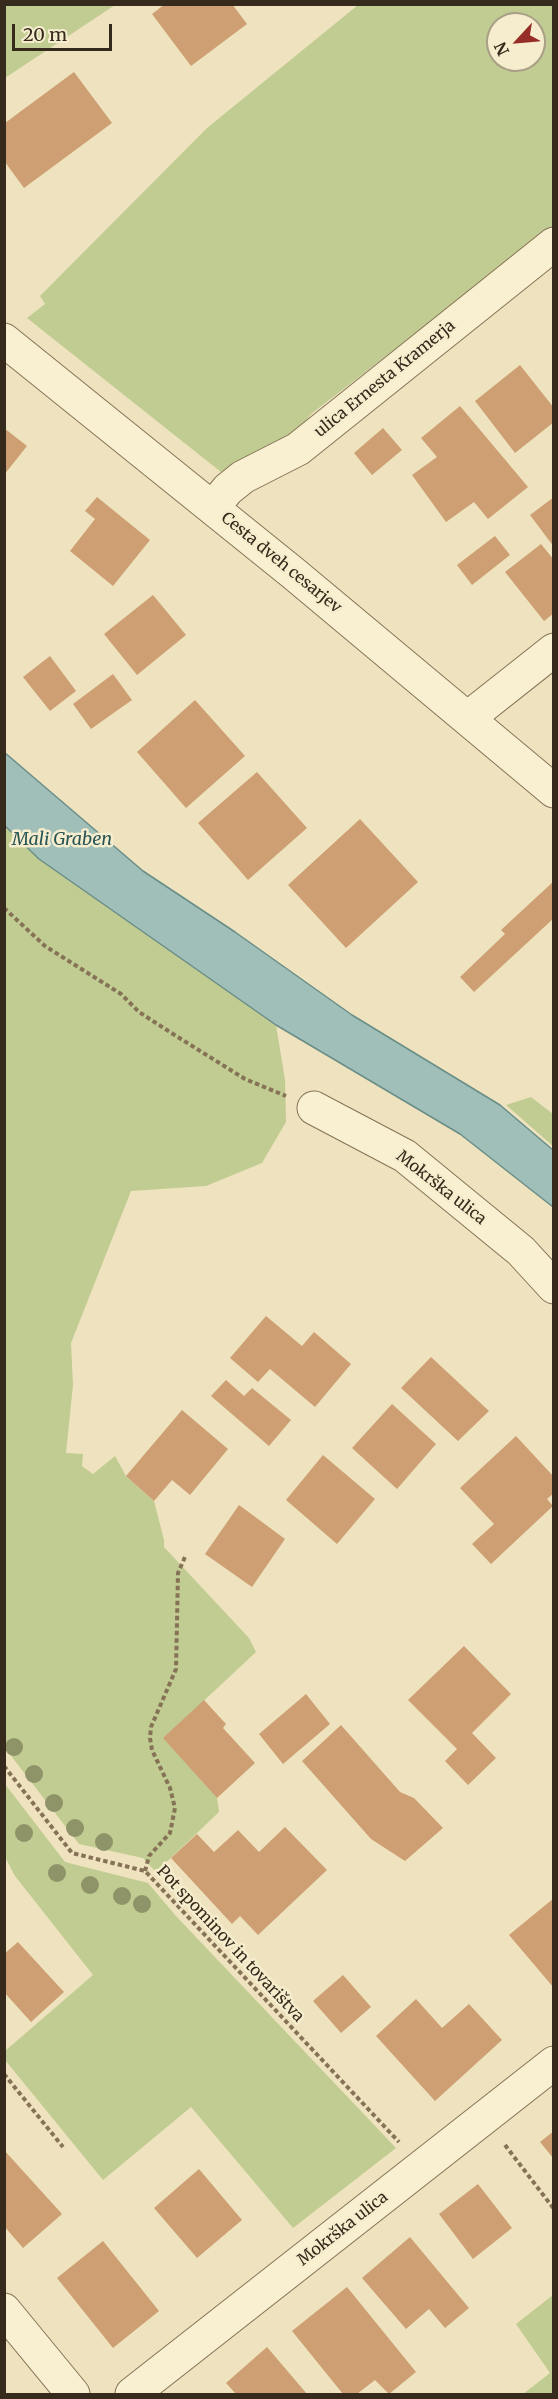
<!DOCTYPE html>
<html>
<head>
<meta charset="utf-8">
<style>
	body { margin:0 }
	#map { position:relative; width:558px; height:2399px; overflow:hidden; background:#eee3be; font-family:Merriweather,serif }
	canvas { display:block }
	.frame { position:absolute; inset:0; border:6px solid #352a1b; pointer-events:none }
	.north { position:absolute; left:486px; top:12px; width:60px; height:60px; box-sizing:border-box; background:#f5edcd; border:2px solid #a89f86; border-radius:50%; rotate:244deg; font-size:16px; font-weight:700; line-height:24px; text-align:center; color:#352a1b }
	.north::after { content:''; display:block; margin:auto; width:21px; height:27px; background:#962d26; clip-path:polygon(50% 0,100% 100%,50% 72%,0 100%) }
	.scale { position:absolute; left:12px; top:24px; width:100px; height:27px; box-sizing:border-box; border:3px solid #352a1b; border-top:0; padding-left:8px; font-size:18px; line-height:21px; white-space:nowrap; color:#352a1b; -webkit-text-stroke:4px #f5edcd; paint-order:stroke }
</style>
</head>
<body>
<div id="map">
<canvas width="558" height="2399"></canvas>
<div class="frame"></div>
<div class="north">N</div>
<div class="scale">20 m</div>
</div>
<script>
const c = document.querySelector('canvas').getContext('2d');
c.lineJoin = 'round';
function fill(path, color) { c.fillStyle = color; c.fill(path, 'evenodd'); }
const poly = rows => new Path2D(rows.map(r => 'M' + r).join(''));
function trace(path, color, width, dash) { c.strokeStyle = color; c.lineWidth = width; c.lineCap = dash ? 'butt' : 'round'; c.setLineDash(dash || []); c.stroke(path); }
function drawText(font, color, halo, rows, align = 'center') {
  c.font = font + ' Merriweather,serif'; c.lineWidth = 5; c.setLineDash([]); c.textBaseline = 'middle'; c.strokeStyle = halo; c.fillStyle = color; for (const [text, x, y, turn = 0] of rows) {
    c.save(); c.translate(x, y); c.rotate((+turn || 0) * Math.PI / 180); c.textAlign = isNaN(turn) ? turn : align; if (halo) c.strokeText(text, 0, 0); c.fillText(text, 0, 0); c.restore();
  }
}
fill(poly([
	[5,4,115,4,115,5,5,78],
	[358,5,553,5,553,227,311,414,292,440,240,465,221,472,27,318,45,304,40,296,207,128],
	[498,24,534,24,534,60,498,60],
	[4,826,39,859,276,1025,285,1080,286,1122,262,1163,206,1186,131,1191,71,1343,73,1385,66,1453,83,1454,82,1466,93,1474,115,1456,126,1476,154,1501,164,1540,164,1547,249,1638,256,1652,164,1738,217,1798,219,1812,156,1872,143,1858,79,1844,5,1748],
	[531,1097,553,1114,553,1146,506,1105],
	[5,1784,65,1862,148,1883,176,1916,396,2148,293,2228,191,2107,103,2180,5,2060,5,2051,93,1975,15,1876,5,1857],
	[553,2295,553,2394,523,2394,550,2373,516,2324]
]), '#c1cc92');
const water = poly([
	[4,752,143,871,235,932,352,1015,500,1105,553,1150,553,1207,460,1134,276,1025,39,859,5,826,4,752]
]);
fill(water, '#a1bfb9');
trace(water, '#698d87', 1.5);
fill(poly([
	[165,4,232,4,247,24,191,66,152,14],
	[74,72,112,123,24,188,5,162,5,123],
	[520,365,554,408,554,422,515,453,475,401],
	[460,406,528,487,488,519,474,502,446,522,412,475,437,457,421,438],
	[4,428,27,446,4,475],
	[383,428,402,450,372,475,354,453],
	[97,497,150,540,113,586,70,551,95,519,85,511],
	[554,497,554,547,530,515],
	[495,536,510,555,472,585,457,565],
	[541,544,554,560,554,613,544,621,505,572],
	[153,595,186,635,137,675,104,634],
	[50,656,76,691,50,711,23,677],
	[113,674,132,700,91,729,73,704],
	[195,700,245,756,186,808,137,752],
	[257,772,307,828,248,880,198,823],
	[360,819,418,882,346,948,288,885],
	[554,881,554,918,474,992,460,977,505,934,501,930],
	[266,1316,302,1346,314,1332,351,1364,315,1407,270,1369,258,1382,230,1358],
	[431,1357,489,1411,458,1441,401,1388],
	[226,1380,244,1396,252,1388,291,1420,269,1446,211,1396],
	[392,1404,436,1444,397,1489,352,1448],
	[182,1410,228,1449,190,1495,172,1480,154,1501,126,1476],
	[516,1436,554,1477,554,1493,547,1499,553,1506,491,1564,472,1544,494,1524,460,1488],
	[323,1455,375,1499,337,1544,286,1500],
	[239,1505,285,1539,252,1587,205,1554],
	[464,1646,511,1694,472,1733,496,1758,468,1785,445,1761,457,1749,408,1700],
	[306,1694,330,1724,283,1764,259,1734],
	[204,1700,226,1724,223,1728,255,1763,217,1798,163,1738],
	[341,1725,400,1792,414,1798,443,1828,405,1861,371,1839,302,1761],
	[285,1827,327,1870,258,1935,240,1916,232,1924,171,1858,197,1834,214,1852,238,1830,259,1852],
	[554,1898,554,1988,509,1935],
	[18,1942,64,1992,31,2022,4,1992,4,1954],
	[343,1975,371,2007,341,2033,313,2001],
	[416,1999,442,2028,469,2004,502,2040,435,2101,376,2036],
	[554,2131,554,2159,540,2142],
	[4,2150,62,2214,23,2248,4,2226],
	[199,2169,242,2220,197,2258,154,2208],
	[478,2184,512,2228,473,2259,439,2214],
	[410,2237,469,2308,445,2328,429,2309,406,2329,362,2278],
	[103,2241,159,2311,113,2348,57,2278],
	[347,2287,416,2372,389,2394,375,2380,357,2394,343,2394,292,2331],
	[267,2347,307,2394,236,2394,226,2383]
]), '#cd9f73');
const minor = poly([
	[4,340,293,573,554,791],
	[213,507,228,489,243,477,298,449,554,244],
	[468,718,554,650],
	[314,1108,405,1156,521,1251,554,1287],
	[4,2310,73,2394],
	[132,2394,554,2063]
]);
trace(minor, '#867357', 35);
trace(poly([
	[4,908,45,946,121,994,139,1012,173,1034,245,1079,286,1096],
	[4,1766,72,1853,145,1871,399,2142],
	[145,1871,149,1856,170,1833,175,1808,170,1788,152,1750,150,1738,151,1727,176,1669,178,1573,185,1557],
	[4,2074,63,2147],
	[505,2145,554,2209]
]), '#867357', 4, [4.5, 3]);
trace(minor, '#f9f0d1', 33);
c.fillStyle = '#8f9368';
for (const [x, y] of [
	[14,1747],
	[34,1774],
	[54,1803],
	[75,1828],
	[24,1833],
	[104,1842],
	[57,1873],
	[90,1885],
	[122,1896],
	[142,1904]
]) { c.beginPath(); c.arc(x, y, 9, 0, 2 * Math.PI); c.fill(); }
drawText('16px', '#352a1b', '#f5edcd', [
	["ulica Ernesta Kramerja",385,379,-39],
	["Cesta dveh cesarjev",281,563,39],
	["Mokrška ulica",441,1188,38],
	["Pot spominov in tovarištva",230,1944,47],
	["Mokrška ulica",343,2229,-38]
]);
drawText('italic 18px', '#2a5555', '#f5edcd', [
	["Mali Graben",62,840]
]);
</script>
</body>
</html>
